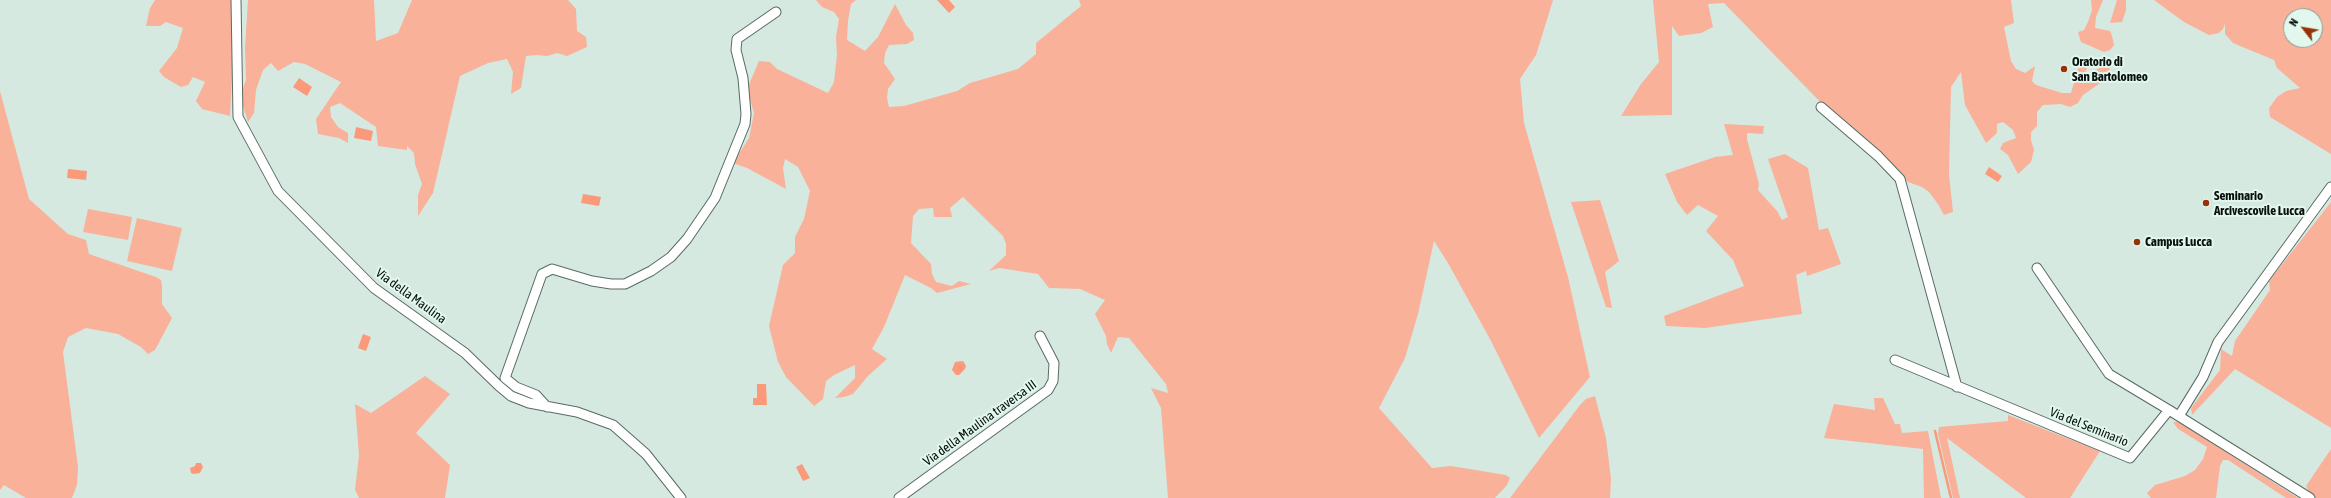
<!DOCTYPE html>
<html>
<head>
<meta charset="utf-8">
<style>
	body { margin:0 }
	#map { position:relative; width:2331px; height:498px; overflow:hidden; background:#d5e9e1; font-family:"Asap Condensed",sans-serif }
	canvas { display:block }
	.north { position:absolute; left:2283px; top:8px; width:40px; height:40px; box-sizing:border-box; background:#e2f7ee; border:1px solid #8b9b94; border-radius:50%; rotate:301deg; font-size:11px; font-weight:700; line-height:16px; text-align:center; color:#09100d }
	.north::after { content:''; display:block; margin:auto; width:14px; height:18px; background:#973108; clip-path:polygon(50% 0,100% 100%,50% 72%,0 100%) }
</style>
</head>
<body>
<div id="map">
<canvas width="2331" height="498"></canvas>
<div class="north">N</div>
</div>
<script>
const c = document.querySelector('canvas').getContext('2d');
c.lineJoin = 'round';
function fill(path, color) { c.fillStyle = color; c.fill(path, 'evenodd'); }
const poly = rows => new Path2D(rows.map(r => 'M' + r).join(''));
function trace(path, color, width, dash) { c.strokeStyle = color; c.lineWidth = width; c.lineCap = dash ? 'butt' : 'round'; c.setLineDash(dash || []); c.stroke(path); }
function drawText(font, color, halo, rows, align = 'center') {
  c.font = font + ' "Asap Condensed",sans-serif'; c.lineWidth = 4; c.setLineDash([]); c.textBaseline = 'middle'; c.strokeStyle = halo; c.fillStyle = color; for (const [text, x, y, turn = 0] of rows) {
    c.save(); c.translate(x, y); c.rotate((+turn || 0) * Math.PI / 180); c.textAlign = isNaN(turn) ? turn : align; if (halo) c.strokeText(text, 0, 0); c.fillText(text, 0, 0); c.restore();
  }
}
fill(poly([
	[155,0,236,0,230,116,202,109,196,101,205,82,193,77,188,85,181,87,164,77,159,71,177,48,183,28,166,22,160,26,146,26,150,8],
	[248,0,374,0,376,41,398,33,412,0,568,0,576,9,577,31,586,37,587,47,567,56,557,53,547,56,537,55,526,56,521,88,511,94,513,72,507,59,488,63,460,76,433,193,418,216,418,195,422,184,415,164,414,153,407,146,407,150,378,146,376,127,340,103,330,107,331,117,338,127,348,133,348,143,339,138,318,134,316,119,341,82,305,64,294,62,278,71,271,63,263,70,256,90,254,113,248,122,242,102,242,91,246,80,245,48],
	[816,0,856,0,851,4,848,21,847,40,865,51,878,37,895,4,906,25,913,33,914,40,907,44,889,45,885,53,884,63,895,79,888,89,887,98,889,107,904,106,957,91,970,83,1018,69,1036,54,1036,43,1081,6,1079,0,1553,0,1536,55,1520,79,1524,123,1568,277,1590,377,1539,438,1491,341,1448,263,1434,241,1418,314,1405,358,1379,408,1432,468,1451,466,1506,475,1510,478,1507,485,1495,498,1168,498,1161,408,1151,388,1168,393,1166,384,1129,338,1118,337,1111,353,1107,344,1106,336,1095,314,1105,300,1080,289,1049,288,1038,274,999,268,989,271,1006,255,1006,244,1003,236,963,197,950,208,952,217,934,217,933,208,919,209,913,216,911,243,931,264,932,274,936,282,952,286,959,281,971,284,937,293,931,288,905,275,884,327,872,349,887,359,868,376,853,394,844,397,835,398,855,378,855,365,834,375,826,381,823,399,814,406,786,377,778,362,769,326,783,265,795,253,795,237,804,219,810,191,798,167,785,159,783,168,786,189,747,168,733,163,749,138,754,113,747,89,759,61,770,62,777,69,828,93,834,82,837,55,836,37,839,19,834,12,822,7],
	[1653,0,2011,0,2014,23,2004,27,2011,61,2016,69,2025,73,2035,66,2032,81,2036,85,2062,93,2071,93,2078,69,2090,61,2084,75,2102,67,2110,68,2106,79,2083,95,2078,103,2070,107,2061,104,2043,105,2037,112,2037,126,2031,132,2031,140,2034,150,2031,162,2018,174,2008,155,2000,149,2003,143,2016,138,2013,130,2003,122,1997,124,1997,133,1986,143,1965,105,1961,72,1951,87,1949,174,1953,212,1944,215,1938,204,1929,192,1922,187,1908,182,1829,111,1724,3,1708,4,1713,27,1701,33,1679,36,1672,26,1672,115,1621,116,1641,84,1659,62],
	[2091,0,2103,0,2096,17,2095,28,2110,31,2112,36,2114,45,2110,50,2104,52,2081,42,2078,32,2084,30,2088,22,2092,10],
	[2117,0,2126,0,2126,10,2122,22,2110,23],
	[2154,0,2331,0,2331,154,2270,117,2269,108,2277,97,2286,91,2300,88,2277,68,2274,60,2233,43,2225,34,2225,24,2223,29,2219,33,2209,35,2184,22],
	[2291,16,2315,16,2315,40,2291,40],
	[0,91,29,199,68,234,86,240,89,254,156,277,161,280,162,286,162,304,172,318,155,350,148,354,141,347,118,334,86,328,68,337,63,352,78,467,77,485,72,498,26,498,4,485,0,490],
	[1724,124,1764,126,1763,134,1747,133,1747,139,1759,184,1758,190,1777,211,1782,220,1788,217,1768,159,1785,154,1808,168,1819,230,1828,228,1841,264,1807,276,1806,271,1796,275,1802,314,1705,328,1666,326,1664,316,1744,286,1733,260,1706,231,1718,216,1698,205,1687,215,1677,202,1665,174,1715,157,1733,155],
	[1600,200,1619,261,1605,272,1612,308,1606,307,1571,202],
	[2331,202,2331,428,2235,369,2192,415,2191,408,2220,370,2221,349,2232,356,2235,341,2270,290,2269,281],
	[88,209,132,217,128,240,83,232],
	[137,218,182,228,172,271,127,261],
	[425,376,450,394,416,433,450,465,445,498,359,498,355,490,359,455,355,404,371,413],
	[1595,396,1606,438,1611,479,1610,498,1510,498,1580,405,1586,399],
	[1874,398,1883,398,1895,424,1900,424,1902,433,1928,431,1941,498,1924,498,1923,449,1824,438,1834,404,1875,410],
	[2008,415,2100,451,2070,498,2026,498,1947,438,1960,498,1953,498,1938,434,1939,427,2008,421],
	[2173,422,2179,422,2298,498,2286,498,2228,460,2223,460,2220,466,2216,498,2151,498,2147,493,2155,485,2185,476,2195,470,2203,459,2207,447,2178,429],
	[2331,449,2331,498,2315,498,2310,494,2306,486]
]), '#f9b19a');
fill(poly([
	[937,0,949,0,955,7,949,13],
	[299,78,312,87,307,96,293,87],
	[356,127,373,131,371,141,354,138],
	[1989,167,2002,176,1998,182,1985,174],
	[68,169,87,171,86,180,67,178],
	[583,194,601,197,599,206,581,203],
	[363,334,371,337,366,351,358,348],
	[963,361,966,366,965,369,959,375,956,375,952,370,955,362],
	[757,384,766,384,767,405,753,405,753,398,757,398],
	[196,463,201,463,203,467,200,473,194,474,191,473,190,468,195,466],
	[802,464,810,478,803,481,796,467]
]), '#fb997b');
trace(poly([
	[1935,431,1951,498]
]), '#fb997b', 2.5);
const street = poly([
	[236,0,238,117,278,191,374,288,465,353,499,386,511,396,529,403,577,412,613,425,646,454,681,498],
	[1821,107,1878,156,1900,179,1957,387],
	[2037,268,2109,374,2169,410],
	[1895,360,2130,458,2169,410,2310,498],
	[547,407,536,395,516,387,505,378,542,274,552,269,592,281,611,284,625,284,651,271,671,257,687,239,715,198,745,124,746,114,743,78,736,50,737,39,776,12],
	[2179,416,2203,377,2218,342,2331,187],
	[899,498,1048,390,1053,381,1054,363,1040,336]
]);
trace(street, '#586b63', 11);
trace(street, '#fff', 9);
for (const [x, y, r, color] of [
	[2064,69,4,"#973108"],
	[2206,203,4,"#973108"],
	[2137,242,4,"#973108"]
]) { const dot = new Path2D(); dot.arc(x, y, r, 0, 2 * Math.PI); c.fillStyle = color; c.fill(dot); trace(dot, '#e2f7ee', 1.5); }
drawText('bold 13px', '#09100d', '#e2f7ee', [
	["Oratorio di",2072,62],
	["San Bartolomeo",2072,77],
	["Seminario",2214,196],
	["Arcivescovile Lucca",2214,211],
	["Campus Lucca",2145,242]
], 'left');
drawText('13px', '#09100d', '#e2f7ee', [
	["Via della Maulina",411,296,36],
	["Via della Maulina traversa III",980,423,-36],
	["Via del Seminario",2089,427,22]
]);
</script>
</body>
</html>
